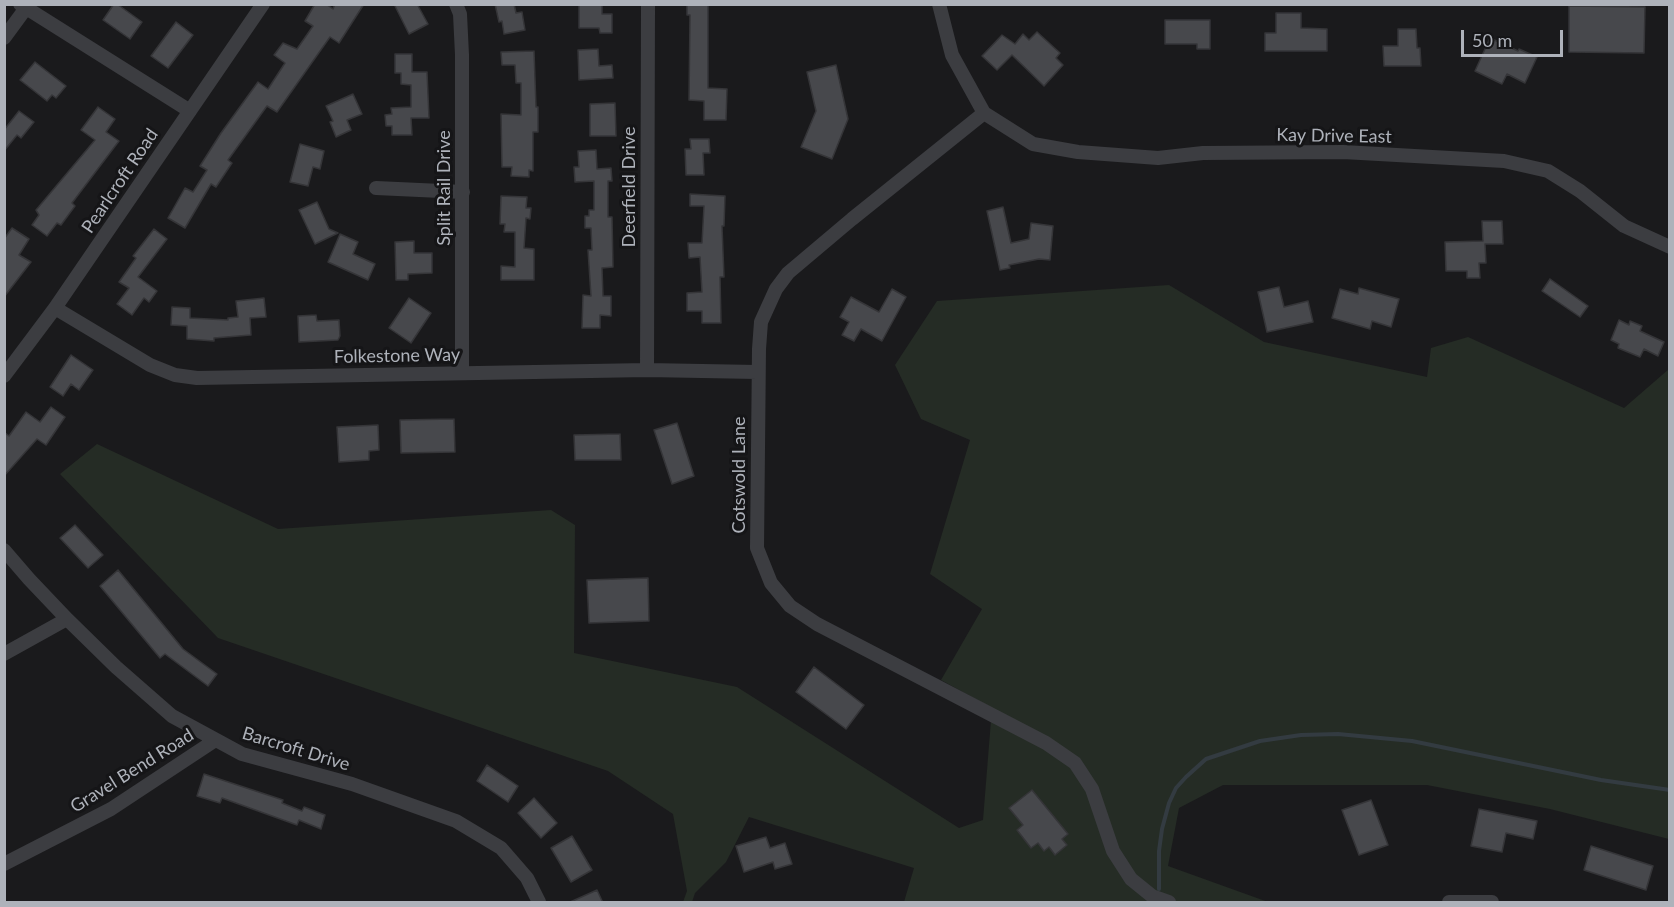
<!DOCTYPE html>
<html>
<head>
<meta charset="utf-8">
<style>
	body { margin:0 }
	#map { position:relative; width:1674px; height:907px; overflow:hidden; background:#1a1a1c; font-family:Lato,sans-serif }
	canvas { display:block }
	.frame { position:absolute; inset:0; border:6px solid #aeb2ba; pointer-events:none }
	.scale { position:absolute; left:1461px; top:30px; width:102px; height:27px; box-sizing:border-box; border:3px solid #aeb2ba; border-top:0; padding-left:8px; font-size:18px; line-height:21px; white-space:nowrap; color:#aeb2ba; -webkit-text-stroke:4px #151517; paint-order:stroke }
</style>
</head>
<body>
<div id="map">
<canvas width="1674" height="907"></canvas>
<div class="frame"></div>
<div class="scale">50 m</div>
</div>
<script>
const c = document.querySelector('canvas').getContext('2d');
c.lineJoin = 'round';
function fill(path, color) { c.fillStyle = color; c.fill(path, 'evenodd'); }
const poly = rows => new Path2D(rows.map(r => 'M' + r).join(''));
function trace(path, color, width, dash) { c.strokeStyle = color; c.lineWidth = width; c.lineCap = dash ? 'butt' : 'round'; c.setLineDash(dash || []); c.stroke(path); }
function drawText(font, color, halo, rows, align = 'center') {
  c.font = font + ' Lato,sans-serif'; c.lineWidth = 6; c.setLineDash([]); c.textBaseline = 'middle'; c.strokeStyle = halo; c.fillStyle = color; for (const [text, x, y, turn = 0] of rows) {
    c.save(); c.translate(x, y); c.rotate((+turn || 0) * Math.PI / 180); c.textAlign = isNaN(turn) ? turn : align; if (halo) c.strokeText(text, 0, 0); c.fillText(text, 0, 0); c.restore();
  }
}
fill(poly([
	[1169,285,1264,342,1427,377,1431,348,1468,337,1624,408,1669,369,1669,839,1550,809,1427,785,1223,785,1179,808,1168,866,1268,902,904,902,914,868,749,817,726,862,695,893,692,902,683,902,687,891,673,814,608,771,218,638,60,474,97,444,278,529,551,510,575,525,574,653,737,687,959,828,983,820,992,708,941,680,982,609,930,574,970,440,921,419,895,365,937,301]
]), '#252c25');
trace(poly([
	[1159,889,1159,851,1162,829,1169,803,1176,788,1186,777,1206,759,1260,741,1301,735,1338,734,1412,741,1601,780,1670,790]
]), '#333b41', 4);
const building = poly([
	[114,4,117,4,142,22,130,39,103,20,114,4],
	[315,4,326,4,333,9,335,4,364,4,339,43,330,37,277,112,267,106,228,160,232,163,216,187,211,184,185,228,168,218,185,188,193,192,207,170,200,166,221,133,258,82,268,89,285,63,274,55,283,43,297,49,313,26,305,21,315,4],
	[394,4,417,4,428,24,409,34,394,4],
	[495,4,514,4,516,13,522,12,525,30,504,34,502,21,499,22,495,4],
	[579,4,602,4,602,14,612,14,612,33,600,33,599,28,579,28,579,4],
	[687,4,708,4,708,88,727,89,726,120,704,120,704,101,689,100,690,15,687,15,687,4],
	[1569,6,1645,7,1644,53,1569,52,1569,6],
	[1276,13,1301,13,1301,28,1327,29,1327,51,1265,51,1265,33,1276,33,1276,13],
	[1165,20,1210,20,1210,49,1197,49,1197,44,1165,44,1165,20],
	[176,22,193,35,168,68,151,56,176,22],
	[1398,29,1416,29,1417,48,1420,48,1421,66,1384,66,1383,46,1398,46,1398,29],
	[1037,32,1060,53,1056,58,1063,65,1044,86,1012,55,997,70,982,56,1002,35,1015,44,1023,34,1029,40,1037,32],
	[1490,38,1518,51,1519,49,1537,57,1525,83,1507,74,1502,84,1475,71,1490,38],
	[598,49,599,66,612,65,613,78,579,80,578,50,598,49],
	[534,51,536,107,538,107,538,132,533,132,533,171,529,170,529,177,511,176,512,167,502,167,501,114,521,115,521,83,516,83,515,65,502,65,501,52,534,51],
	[395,54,412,54,412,72,427,72,429,118,411,118,412,135,392,135,392,126,386,126,385,115,392,114,391,108,411,107,411,85,401,84,401,73,395,73,395,54],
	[35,62,66,86,56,98,52,95,47,101,20,80,35,62],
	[836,65,848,119,832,159,801,147,816,111,807,72,836,65],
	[353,94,362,114,347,120,351,130,336,137,330,122,333,121,326,106,353,94],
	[615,103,616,136,590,136,590,104,615,103],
	[98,107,115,119,106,132,119,141,72,203,75,206,61,225,57,223,47,236,32,225,39,215,36,210,95,140,81,130,98,107],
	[19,111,34,122,21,138,17,135,4,151,4,130,19,111],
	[690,139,709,139,710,153,703,153,704,175,686,175,685,149,691,149,690,139],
	[300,144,324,151,320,169,313,167,308,186,290,182,300,144],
	[596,150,597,169,611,168,612,181,608,181,608,217,612,217,613,267,602,268,603,296,611,296,611,316,600,315,600,328,582,328,583,295,591,296,588,250,592,250,591,228,585,228,585,216,589,216,589,210,594,210,594,181,575,182,574,167,579,167,578,151,596,150],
	[690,194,725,196,724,226,722,226,724,277,720,277,721,323,702,323,702,311,687,311,687,293,702,292,700,257,689,258,688,243,702,243,704,206,690,206,690,194],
	[501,196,527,197,526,208,531,208,530,219,526,218,524,248,534,249,534,280,501,280,501,266,515,267,515,232,504,232,505,224,500,224,501,196],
	[317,202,329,229,338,233,315,244,299,210,317,202],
	[1003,207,1011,243,1029,239,1031,223,1053,226,1050,260,1039,259,1009,265,1010,268,1000,270,987,211,1003,207],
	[1482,221,1502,221,1503,244,1485,244,1486,263,1479,263,1480,278,1467,278,1467,271,1446,271,1445,242,1483,241,1482,221],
	[12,228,29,239,19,255,31,262,4,297,4,239,12,228],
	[154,229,167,239,138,277,157,291,149,302,144,298,132,315,117,304,129,288,119,282,136,258,133,256,154,229],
	[340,234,358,242,353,254,375,264,368,280,328,262,340,234],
	[414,241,414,253,432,253,432,273,408,274,408,280,396,280,395,242,414,241],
	[1550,279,1588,306,1580,317,1542,291,1550,279],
	[1279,287,1284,307,1308,301,1313,322,1267,332,1258,292,1279,287],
	[1359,288,1399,299,1391,327,1372,321,1370,329,1332,318,1340,289,1358,294,1359,288],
	[892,289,906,297,882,341,861,329,854,341,842,335,849,322,840,317,851,297,879,312,892,289],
	[264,298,266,317,250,318,251,335,214,338,214,341,187,339,187,326,171,325,172,307,190,308,190,318,228,320,228,318,238,317,236,301,264,298],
	[409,298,431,313,411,343,389,328,409,298],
	[316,315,317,321,339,320,340,336,338,340,299,342,298,316,316,315],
	[1619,320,1629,325,1630,321,1642,326,1640,331,1664,342,1658,356,1644,349,1640,357,1618,348,1619,344,1611,340,1619,320],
	[71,355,93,370,79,390,71,384,63,396,50,387,71,355],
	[51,407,65,417,46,445,37,439,4,476,4,432,9,436,26,412,40,422,51,407],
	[454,419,455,452,401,453,400,420,454,419],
	[677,423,694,476,672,484,654,430,677,423],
	[378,425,379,450,369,451,369,460,339,462,337,427,378,425],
	[620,434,621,460,575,460,574,435,620,434],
	[75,525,103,555,88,568,60,538,75,525],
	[118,570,183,649,217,674,208,686,165,654,160,658,100,586,118,570],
	[648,578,649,621,589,623,587,580,648,578],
	[814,667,864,705,846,729,796,692,814,667],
	[487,765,518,786,508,802,477,781,487,765],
	[204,774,283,800,282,803,302,811,304,807,325,815,321,829,299,820,297,825,222,798,220,803,197,796,204,774],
	[1032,790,1068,834,1062,839,1067,845,1055,855,1049,847,1044,851,1038,843,1031,848,1017,830,1023,825,1009,808,1032,790],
	[534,798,557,823,541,838,518,813,534,798],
	[1371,800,1388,845,1359,855,1342,810,1371,800],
	[1479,809,1537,821,1533,839,1506,833,1502,852,1471,846,1479,809],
	[572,836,592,870,571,882,551,848,572,836],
	[766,837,770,848,785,843,792,864,775,869,773,862,744,872,736,846,766,837],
	[1591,846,1653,866,1646,890,1584,870,1591,846],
	[597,890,603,903,568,903,597,890]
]);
fill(building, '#47484c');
trace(building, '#353538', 1.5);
trace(poly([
	[20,4,190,111],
	[456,4,460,14,462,55,462,373],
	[939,4,952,55,984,113,1033,144,1078,152,1158,158,1203,153,1343,152,1504,161,1548,171,1580,191,1624,226,1670,247],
	[4,38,26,8],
	[984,113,852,219,788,273,776,289,761,322,759,349,757,548,771,583,790,606,817,624,1046,743,1075,763,1092,789,1113,851,1131,879,1152,896,1169,902],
	[376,188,463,192],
	[55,308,150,365,175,375,197,378,647,370,757,372],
	[647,370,648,4],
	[4,376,55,308,263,4],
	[4,550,29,579,67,619,116,667,172,716,242,754,352,784,456,821,501,848,527,878,539,902],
	[4,654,67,619],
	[4,864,111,809,214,741],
	[1449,902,1492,902]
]), '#3c3d41', 14);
drawText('18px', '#aeb2ba', '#151517', [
	["Kay Drive East",1334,136,1],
	["Pearlcroft Road",120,181,-56],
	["Deerfield Drive",629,187,-90],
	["Split Rail Drive",444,188,-90],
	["Folkestone Way",397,356,-1],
	["Cotswold Lane",739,475,-90],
	["Barcroft Drive",296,749,17],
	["Gravel Bend Road",132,771,-32]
]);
</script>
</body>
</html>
